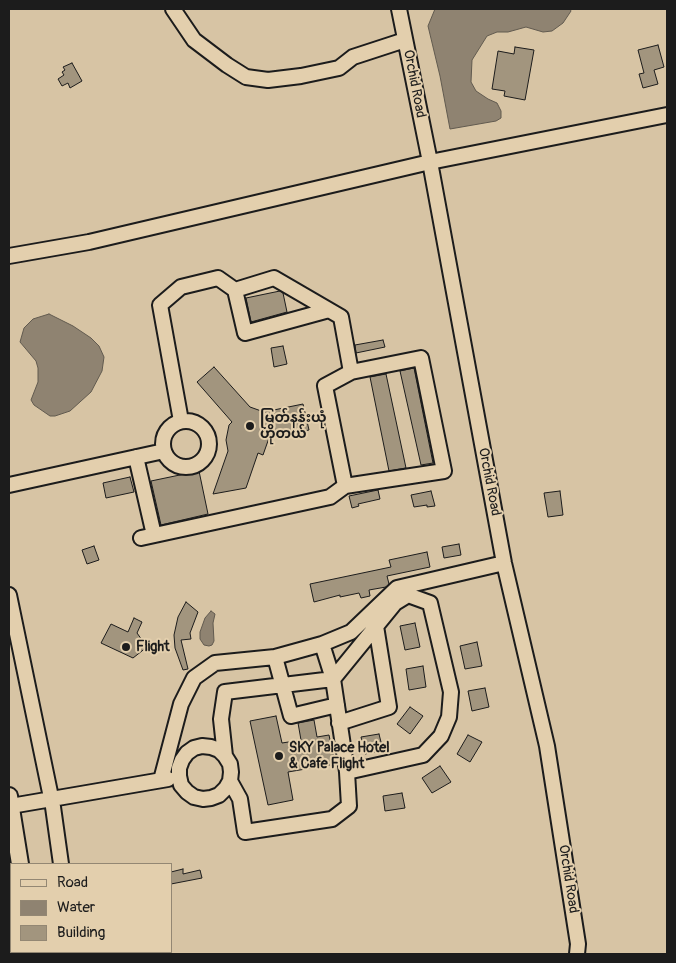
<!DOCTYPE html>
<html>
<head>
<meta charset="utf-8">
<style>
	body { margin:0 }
	#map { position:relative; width:676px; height:963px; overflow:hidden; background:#d7c4a4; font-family:Pangolin,sans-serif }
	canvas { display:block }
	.frame { position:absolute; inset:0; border:10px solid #1c1c1c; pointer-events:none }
	.legend { position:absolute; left:10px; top:863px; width:162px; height:90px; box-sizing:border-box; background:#e3cfad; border:1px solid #938773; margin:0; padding:6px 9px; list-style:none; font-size:15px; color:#1c1c1c }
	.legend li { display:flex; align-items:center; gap:10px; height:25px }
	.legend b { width:25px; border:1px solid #938773 }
</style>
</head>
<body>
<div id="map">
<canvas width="676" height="963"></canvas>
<div class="frame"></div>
<ul class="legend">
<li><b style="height:6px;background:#e3cfad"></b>Road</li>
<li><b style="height:14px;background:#8f8371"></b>Water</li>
<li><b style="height:14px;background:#a2957e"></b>Building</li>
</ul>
</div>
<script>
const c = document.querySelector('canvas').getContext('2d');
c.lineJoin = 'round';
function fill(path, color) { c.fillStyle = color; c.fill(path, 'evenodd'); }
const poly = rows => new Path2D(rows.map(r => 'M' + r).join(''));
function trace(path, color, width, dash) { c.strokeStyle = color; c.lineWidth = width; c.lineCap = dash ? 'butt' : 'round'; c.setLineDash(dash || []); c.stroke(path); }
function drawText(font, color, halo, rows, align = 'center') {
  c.font = font + ' Pangolin,"Noto Sans Myanmar",sans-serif'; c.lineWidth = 4; c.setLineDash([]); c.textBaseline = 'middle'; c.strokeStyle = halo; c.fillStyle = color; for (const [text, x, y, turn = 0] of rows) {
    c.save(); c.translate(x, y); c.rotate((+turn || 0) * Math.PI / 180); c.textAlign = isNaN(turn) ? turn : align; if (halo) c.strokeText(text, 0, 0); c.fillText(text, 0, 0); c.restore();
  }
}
const water = poly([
	[435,9,570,9,571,11,563,23,552,31,543,32,526,27,508,32,497,32,487,36,472,60,471,82,476,91,488,99,497,103,501,111,501,118,496,121,450,129,440,76,428,26,435,9],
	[49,314,73,326,91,338,99,346,104,357,102,371,91,392,70,411,55,416,50,416,34,405,31,400,38,382,38,368,36,361,20,342,24,328,33,319,49,314],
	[211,611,215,614,213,623,214,641,212,645,209,646,204,645,200,639,200,632,205,618,211,611]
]);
fill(water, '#8f8371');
trace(water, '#615a4f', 1);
const building = poly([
	[658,45,664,67,654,70,658,84,643,88,639,74,644,73,638,50,658,45],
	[515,47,534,50,525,100,504,96,505,91,492,89,498,51,514,54,515,47],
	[72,63,82,81,70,88,68,83,62,86,58,79,64,75,62,72,65,70,63,67,72,63],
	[280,291,283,293,287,312,251,322,246,298,280,291],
	[383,340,385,347,356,353,355,345,383,340],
	[283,346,287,364,274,367,271,348,283,346],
	[214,367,250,407,264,412,303,404,309,430,269,438,263,455,258,453,246,488,213,494,228,451,226,440,229,425,232,422,197,382,214,367],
	[414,368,433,463,421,465,400,371,414,368],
	[386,374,406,468,389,471,370,377,386,374],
	[199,471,208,514,161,525,151,481,199,471],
	[130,477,134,492,106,498,103,483,130,477],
	[378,490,380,499,358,504,359,506,352,508,349,496,378,490],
	[431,491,435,506,427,507,427,505,414,507,411,495,431,491],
	[560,491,563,515,548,517,544,493,560,491],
	[459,544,461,555,444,558,442,547,459,544],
	[94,546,99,560,87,564,82,550,94,546],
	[427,552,430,567,387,576,389,584,386,587,369,590,370,596,361,598,359,593,340,597,340,595,314,602,310,584,391,567,389,560,427,552],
	[186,602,198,612,190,633,191,639,181,640,188,669,183,670,175,648,174,635,178,617,186,602],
	[134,618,142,622,137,633,147,647,133,658,101,643,111,624,128,632,134,618],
	[415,623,420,647,405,650,400,626,415,623],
	[477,642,482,666,465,669,460,646,477,642],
	[423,666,426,687,409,690,406,669,423,666],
	[485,688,489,707,472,711,468,691,485,688],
	[410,707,423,716,410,734,397,724,410,707],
	[276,716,282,743,301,740,298,723,314,720,317,737,329,735,335,764,288,772,293,800,268,805,250,721,276,716],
	[379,734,383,750,365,754,361,737,379,734],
	[468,735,482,742,470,762,457,754,468,735],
	[440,766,451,782,432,793,422,778,440,766],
	[402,793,405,808,385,811,383,796,402,793],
	[183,869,183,874,200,870,202,878,171,884,171,872,183,869]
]);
fill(building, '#a2957e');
trace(building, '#1c1c1c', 1);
const minor = poly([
	[173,9,194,40,227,65,246,77,268,80,301,76,339,68,353,57,405,40],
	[399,9,430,162,504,563,547,746,578,944,577,954],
	[9,256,89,242,430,162,667,115],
	[235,290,274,278,329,310],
	'163 444a23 23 0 1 1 46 0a23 23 0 1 1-46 0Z',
	[136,457,154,535],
	[9,485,164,451],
	[345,486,325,386,351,372],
	[141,538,330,497,345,486,444,471,421,358,351,372,341,317,329,310,245,333,235,290,218,278,181,287,160,305,181,421],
	[9,595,53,807,61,864],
	[275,657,291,716,337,705],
	[333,679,395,603,408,595,430,603,451,692,449,717,441,736,423,755,347,772],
	[333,679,322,644,351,632,397,588,504,563],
	[339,723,389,707,376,626],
	[225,756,219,750,211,747,202,746,194,748,187,753,182,760,179,768,179,776,181,785,187,792,194,797,203,799,211,798,219,795,226,788,230,781,231,772,230,764,225,756,221,719,225,692,333,679,347,772,349,806,332,819,245,832,240,799,230,781],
	[161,780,181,704,194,678,215,663,275,657,322,644],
	[11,806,168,779],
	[72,952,72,954]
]);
const major = poly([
	[9,796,20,864],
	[27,952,27,954]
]);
const highway = poly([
	[9,806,11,806]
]);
trace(minor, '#1c1c1c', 18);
trace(major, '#1c1c1c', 20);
trace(highway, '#1c1c1c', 22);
trace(minor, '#e3cfad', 14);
trace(major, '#e3cfad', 16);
trace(highway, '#e3cfad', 19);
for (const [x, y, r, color] of [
	[250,426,5,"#1c1c1c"],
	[126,647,5,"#1c1c1c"],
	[279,756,5,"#1c1c1c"]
]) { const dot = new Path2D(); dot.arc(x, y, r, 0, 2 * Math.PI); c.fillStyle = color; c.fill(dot); trace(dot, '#e3cfad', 2); }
drawText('14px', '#1c1c1c', '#e3cfad', [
	["Orchid Road",414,84,79],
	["Orchid Road",489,482,79],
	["Orchid Road",568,879,81]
]);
drawText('bold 14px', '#1c1c1c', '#e3cfad', [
	["မြတ်နန်းယုံ",260,418],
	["ဟိုတယ်",260,434],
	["Flight",136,647],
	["SKY Palace Hotel",289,748],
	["& Cafe Flight",289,764]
], 'left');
</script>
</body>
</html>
